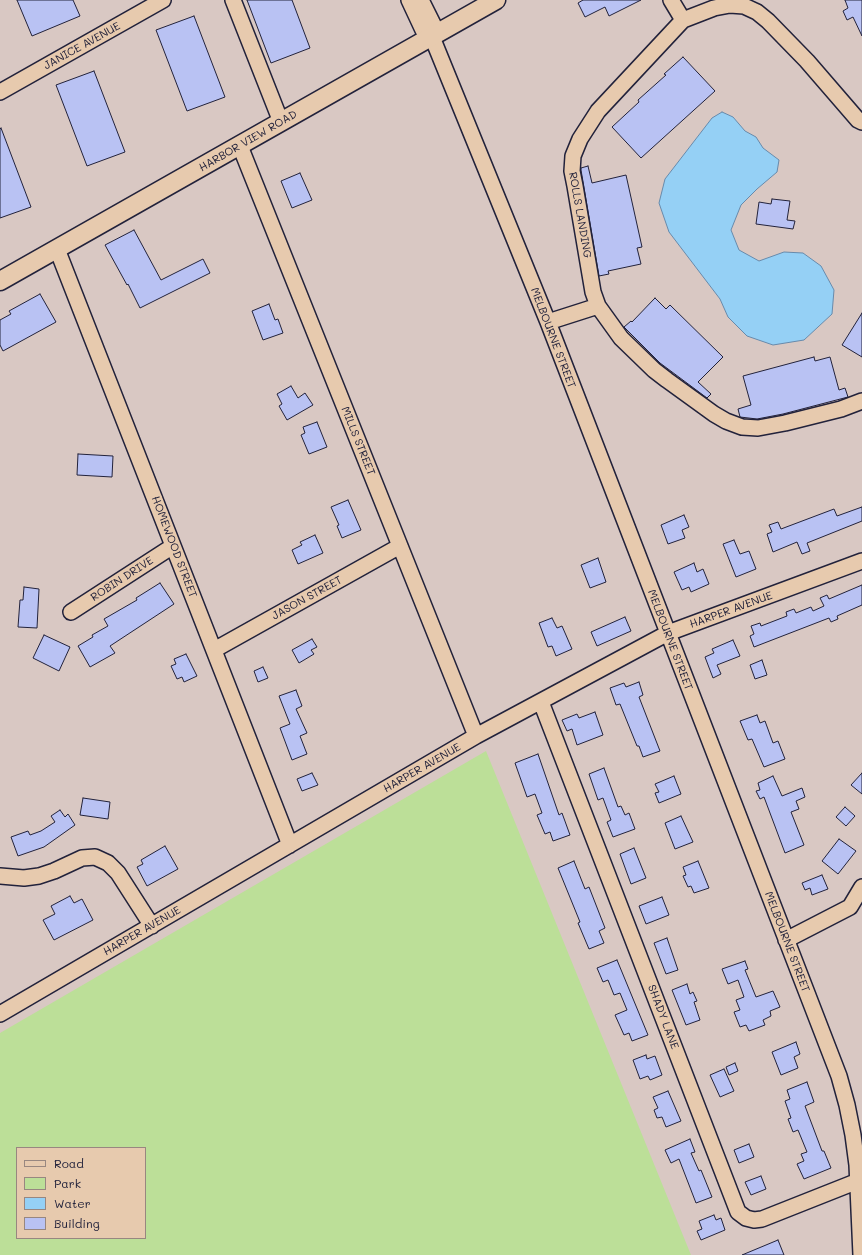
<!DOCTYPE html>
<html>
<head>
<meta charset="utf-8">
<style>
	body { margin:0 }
	#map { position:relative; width:862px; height:1255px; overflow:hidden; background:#d9c8c3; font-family:Mali,sans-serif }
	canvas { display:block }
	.legend { position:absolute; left:16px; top:1147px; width:130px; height:92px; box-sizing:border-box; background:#e7caae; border:1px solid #988780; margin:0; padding:5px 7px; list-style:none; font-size:12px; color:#22223b }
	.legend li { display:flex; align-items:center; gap:8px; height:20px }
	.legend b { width:20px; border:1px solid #988780 }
</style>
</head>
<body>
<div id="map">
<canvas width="862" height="1255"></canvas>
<ul class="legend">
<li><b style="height:5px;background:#e7caae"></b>Road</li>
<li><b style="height:11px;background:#bcdf98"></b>Park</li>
<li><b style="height:11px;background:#95d0f5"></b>Water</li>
<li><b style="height:11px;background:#b9c2f3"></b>Building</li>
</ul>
</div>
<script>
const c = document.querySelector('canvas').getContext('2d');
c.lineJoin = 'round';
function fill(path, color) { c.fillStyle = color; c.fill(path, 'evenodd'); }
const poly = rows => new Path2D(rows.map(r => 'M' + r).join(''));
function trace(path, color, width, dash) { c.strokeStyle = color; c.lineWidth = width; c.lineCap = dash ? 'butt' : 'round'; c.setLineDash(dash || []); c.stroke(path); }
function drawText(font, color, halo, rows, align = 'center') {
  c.font = font + ' Mali,sans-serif'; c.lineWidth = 4; c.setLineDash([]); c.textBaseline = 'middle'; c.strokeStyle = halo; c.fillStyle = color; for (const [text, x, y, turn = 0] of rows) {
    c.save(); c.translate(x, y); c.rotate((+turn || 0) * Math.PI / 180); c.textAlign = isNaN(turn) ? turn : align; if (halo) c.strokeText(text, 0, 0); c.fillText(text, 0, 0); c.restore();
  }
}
fill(poly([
	[486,751,691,1255,0,1255,0,1033],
	[17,1148,145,1148,145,1238,17,1238]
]), '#bcdf98');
const water = poly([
	[722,112,733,117,745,131,756,137,763,148,779,160,777,172,757,189,741,205,731,230,739,250,759,261,784,252,803,253,821,266,834,290,832,314,804,340,773,345,747,336,728,317,720,299,669,232,659,203,665,179,712,118,722,112]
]);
fill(water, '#95d0f5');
trace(water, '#678aab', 1);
const building = poly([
	[17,0,73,0,80,16,32,36,17,0],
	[247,0,292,0,310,48,271,63,247,0],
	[583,0,641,0,609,16,605,7,585,17,578,3,583,0],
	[845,0,862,0,862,36,853,17,847,20,843,11,848,8,845,0],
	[194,16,225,97,187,111,156,30,194,16],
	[683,57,715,91,641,158,612,127,639,102,638,100,666,75,664,74,683,57],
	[94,71,125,152,87,166,56,85,94,71],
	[1,128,31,207,0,218,0,129,1,128],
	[588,166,592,183,626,175,642,247,637,248,641,264,608,271,609,274,599,276,581,170,581,168,588,166],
	[300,173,312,200,292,208,281,181,300,173],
	[772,199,790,201,787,220,795,221,793,229,756,224,759,202,771,204,772,199],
	[134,230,161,280,203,259,210,273,140,308,128,284,127,285,105,245,134,230],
	[40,294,56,322,3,351,0,345,0,320,11,314,9,311,40,294],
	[655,298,666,309,670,305,723,357,698,382,711,394,707,398,660,363,624,327,631,321,632,322,655,298],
	[269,304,275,320,278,319,283,333,263,340,252,311,269,304],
	[862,313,862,357,842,345,862,313],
	[814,357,815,361,830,357,839,390,845,388,848,397,783,414,757,419,740,417,738,409,751,405,743,376,814,357],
	[291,386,298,398,305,393,313,405,287,420,279,406,282,404,277,394,291,386],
	[317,422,327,447,309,454,301,435,305,433,303,427,317,422],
	[78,454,113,456,112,477,77,475,78,454],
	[348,500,361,530,342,538,337,526,339,525,331,507,348,500],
	[862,507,862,521,807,543,810,551,802,554,797,542,773,552,767,534,772,532,769,525,778,522,781,529,834,509,837,516,862,507],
	[684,515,689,527,682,530,685,538,668,544,661,525,684,515],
	[315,535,323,553,298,564,292,550,302,545,300,542,315,535],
	[734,540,740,554,749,551,756,569,736,577,723,544,734,540],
	[598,558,606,582,590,588,581,565,598,558],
	[694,563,697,572,703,569,709,584,691,592,689,587,682,590,674,572,694,563],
	[160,583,174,604,110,646,115,653,90,667,78,646,93,637,92,635,108,626,104,619,137,600,136,598,160,583],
	[862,585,862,605,837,616,838,619,831,622,829,618,754,647,750,636,754,634,751,626,760,623,761,626,787,616,786,612,794,609,796,613,811,607,813,611,824,606,820,598,827,595,829,599,862,585],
	[24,587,39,589,37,628,18,627,20,600,23,600,24,587],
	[625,617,631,631,597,646,591,632,625,617],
	[552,618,557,628,562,626,572,649,556,656,552,646,548,647,539,623,552,618],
	[44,635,70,647,59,671,33,658,44,635],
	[312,639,317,647,311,650,314,654,299,663,292,650,312,639],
	[733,640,740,656,717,665,721,674,713,678,705,657,714,653,712,649,733,640],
	[186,654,197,676,184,682,182,677,177,679,171,666,176,664,174,659,186,654],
	[762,660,767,675,755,679,750,665,762,660],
	[263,667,268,678,258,682,254,671,263,667],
	[639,682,643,695,639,697,660,751,643,757,639,746,637,746,620,704,616,705,610,688,624,683,626,687,639,682],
	[296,690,302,706,296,709,307,733,300,736,307,754,292,760,280,728,290,724,279,696,296,690],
	[595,712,603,735,577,745,572,729,567,731,562,720,577,714,579,718,595,712],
	[757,715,760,723,765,721,773,743,778,741,785,759,764,767,752,739,748,740,740,721,757,715],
	[538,754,559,815,562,813,570,835,553,841,550,832,545,834,537,815,542,813,535,794,527,797,515,763,538,754],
	[604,768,618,807,621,806,625,815,629,813,635,829,613,837,607,822,611,820,603,798,598,800,589,774,604,768],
	[312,773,318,785,302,791,297,779,312,773],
	[862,773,862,794,851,785,862,773],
	[674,776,681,794,659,803,655,793,659,792,655,784,674,776],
	[773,776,782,796,802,788,805,797,796,801,799,809,791,812,804,845,785,853,764,797,760,799,756,791,760,790,758,783,773,776],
	[83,798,110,802,108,819,80,815,83,798],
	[845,807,855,816,846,826,836,817,845,807],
	[60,810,65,817,68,814,75,825,44,847,18,856,11,837,28,831,30,835,41,831,55,822,51,816,60,810],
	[681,816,693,842,675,849,665,823,681,816],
	[839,839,856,851,838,874,822,861,839,839],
	[165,846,178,869,147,886,137,867,143,864,141,860,165,846],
	[634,848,646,878,631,884,620,854,634,848],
	[574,861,585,889,589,887,605,928,599,931,604,943,589,949,578,923,580,922,558,868,574,861],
	[698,861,709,888,694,893,691,886,688,887,683,876,686,875,683,867,698,861],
	[822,875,828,889,812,895,810,888,805,890,802,883,822,875],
	[70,896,74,903,82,899,93,920,54,940,43,920,55,914,51,906,70,896],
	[662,897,669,915,646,924,639,906,662,897],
	[667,938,678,970,666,974,654,943,667,938],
	[617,960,648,1035,632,1041,629,1033,624,1035,615,1015,627,1010,620,993,614,995,608,980,603,982,597,968,617,960],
	[745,961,748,969,745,970,756,997,773,991,780,1007,770,1011,771,1016,763,1020,765,1025,749,1031,746,1025,740,1027,734,1012,740,1010,736,1000,744,997,738,980,728,984,722,969,745,961],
	[687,984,690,994,693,992,697,1001,694,1002,700,1020,686,1025,672,990,687,984],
	[796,1042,800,1054,794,1057,798,1068,781,1075,772,1052,796,1042],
	[646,1055,647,1059,655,1056,662,1075,650,1080,648,1076,640,1079,633,1060,646,1055],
	[735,1063,738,1071,729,1075,726,1067,735,1063],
	[724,1069,734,1091,720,1097,710,1075,724,1069],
	[807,1082,814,1102,805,1106,822,1151,824,1151,831,1168,804,1179,797,1164,804,1161,801,1154,807,1152,798,1130,793,1132,788,1119,791,1118,785,1101,790,1099,787,1090,807,1082],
	[668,1091,681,1121,666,1127,662,1117,657,1118,654,1110,658,1108,653,1097,668,1091],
	[690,1139,695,1152,691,1153,699,1171,701,1170,712,1197,696,1203,679,1159,671,1163,665,1150,690,1139],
	[749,1144,754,1157,739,1163,734,1150,749,1144],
	[761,1176,766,1189,751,1195,745,1182,761,1176],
	[714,1215,716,1220,721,1218,725,1230,701,1240,697,1231,702,1229,699,1221,714,1215],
	[778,1240,784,1255,742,1255,778,1240]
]);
fill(building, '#b9c2f3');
trace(building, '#22223b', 1);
const minor = poly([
	[233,0,281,122],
	[409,0,423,30,432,37],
	[421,0,433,24,432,37,548,322,839,1076,847,1105,853,1135,857,1165,861,1255],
	[671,0,683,20],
	[0,92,163,0],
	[862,122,858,120,807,61,768,21,757,12,744,6,730,5,714,8,683,20,598,111,580,139,573,156,572,171,575,186,593,292,598,306,621,338,654,370,667,380,714,414,726,421,742,427,758,428,785,423,841,409,862,401],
	[240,146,476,736],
	[57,249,290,845],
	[548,322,598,306],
	[71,612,173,546],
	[214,650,400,546],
	[541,702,738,1212,746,1218,754,1220,762,1219,858,1181],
	[0,876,24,878,39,876,54,871,82,858,95,857,108,863,118,873,152,926],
	[786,940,850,907,862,887],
	[0,1014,476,736,668,633,862,561]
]);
const major = poly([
	[0,281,496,0]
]);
trace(minor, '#22223b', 18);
trace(major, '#22223b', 21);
trace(minor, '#e7caae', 15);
trace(major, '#e7caae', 18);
drawText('11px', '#22223b', '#e7caae', [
	["JANICE AVENUE",82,46,-29],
	["HARBOR VIEW ROAD",248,141,-30],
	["ROLLS LANDING",580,215,80],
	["MELBOURNE STREET",553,338,69],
	["MILLS STREET",358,441,68],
	["HOMEWOOD STREET",174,547,69],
	["ROBIN DRIVE",122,579,-33],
	["JASON STREET",307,598,-29],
	["HARPER AVENUE",731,610,-20],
	["MELBOURNE STREET",670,640,69],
	["HARPER AVENUE",422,768,-30],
	["HARPER AVENUE",142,931,-30],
	["MELBOURNE STREET",787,942,69],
	["SHADY LANE",663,1017,69]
]);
</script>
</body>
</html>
